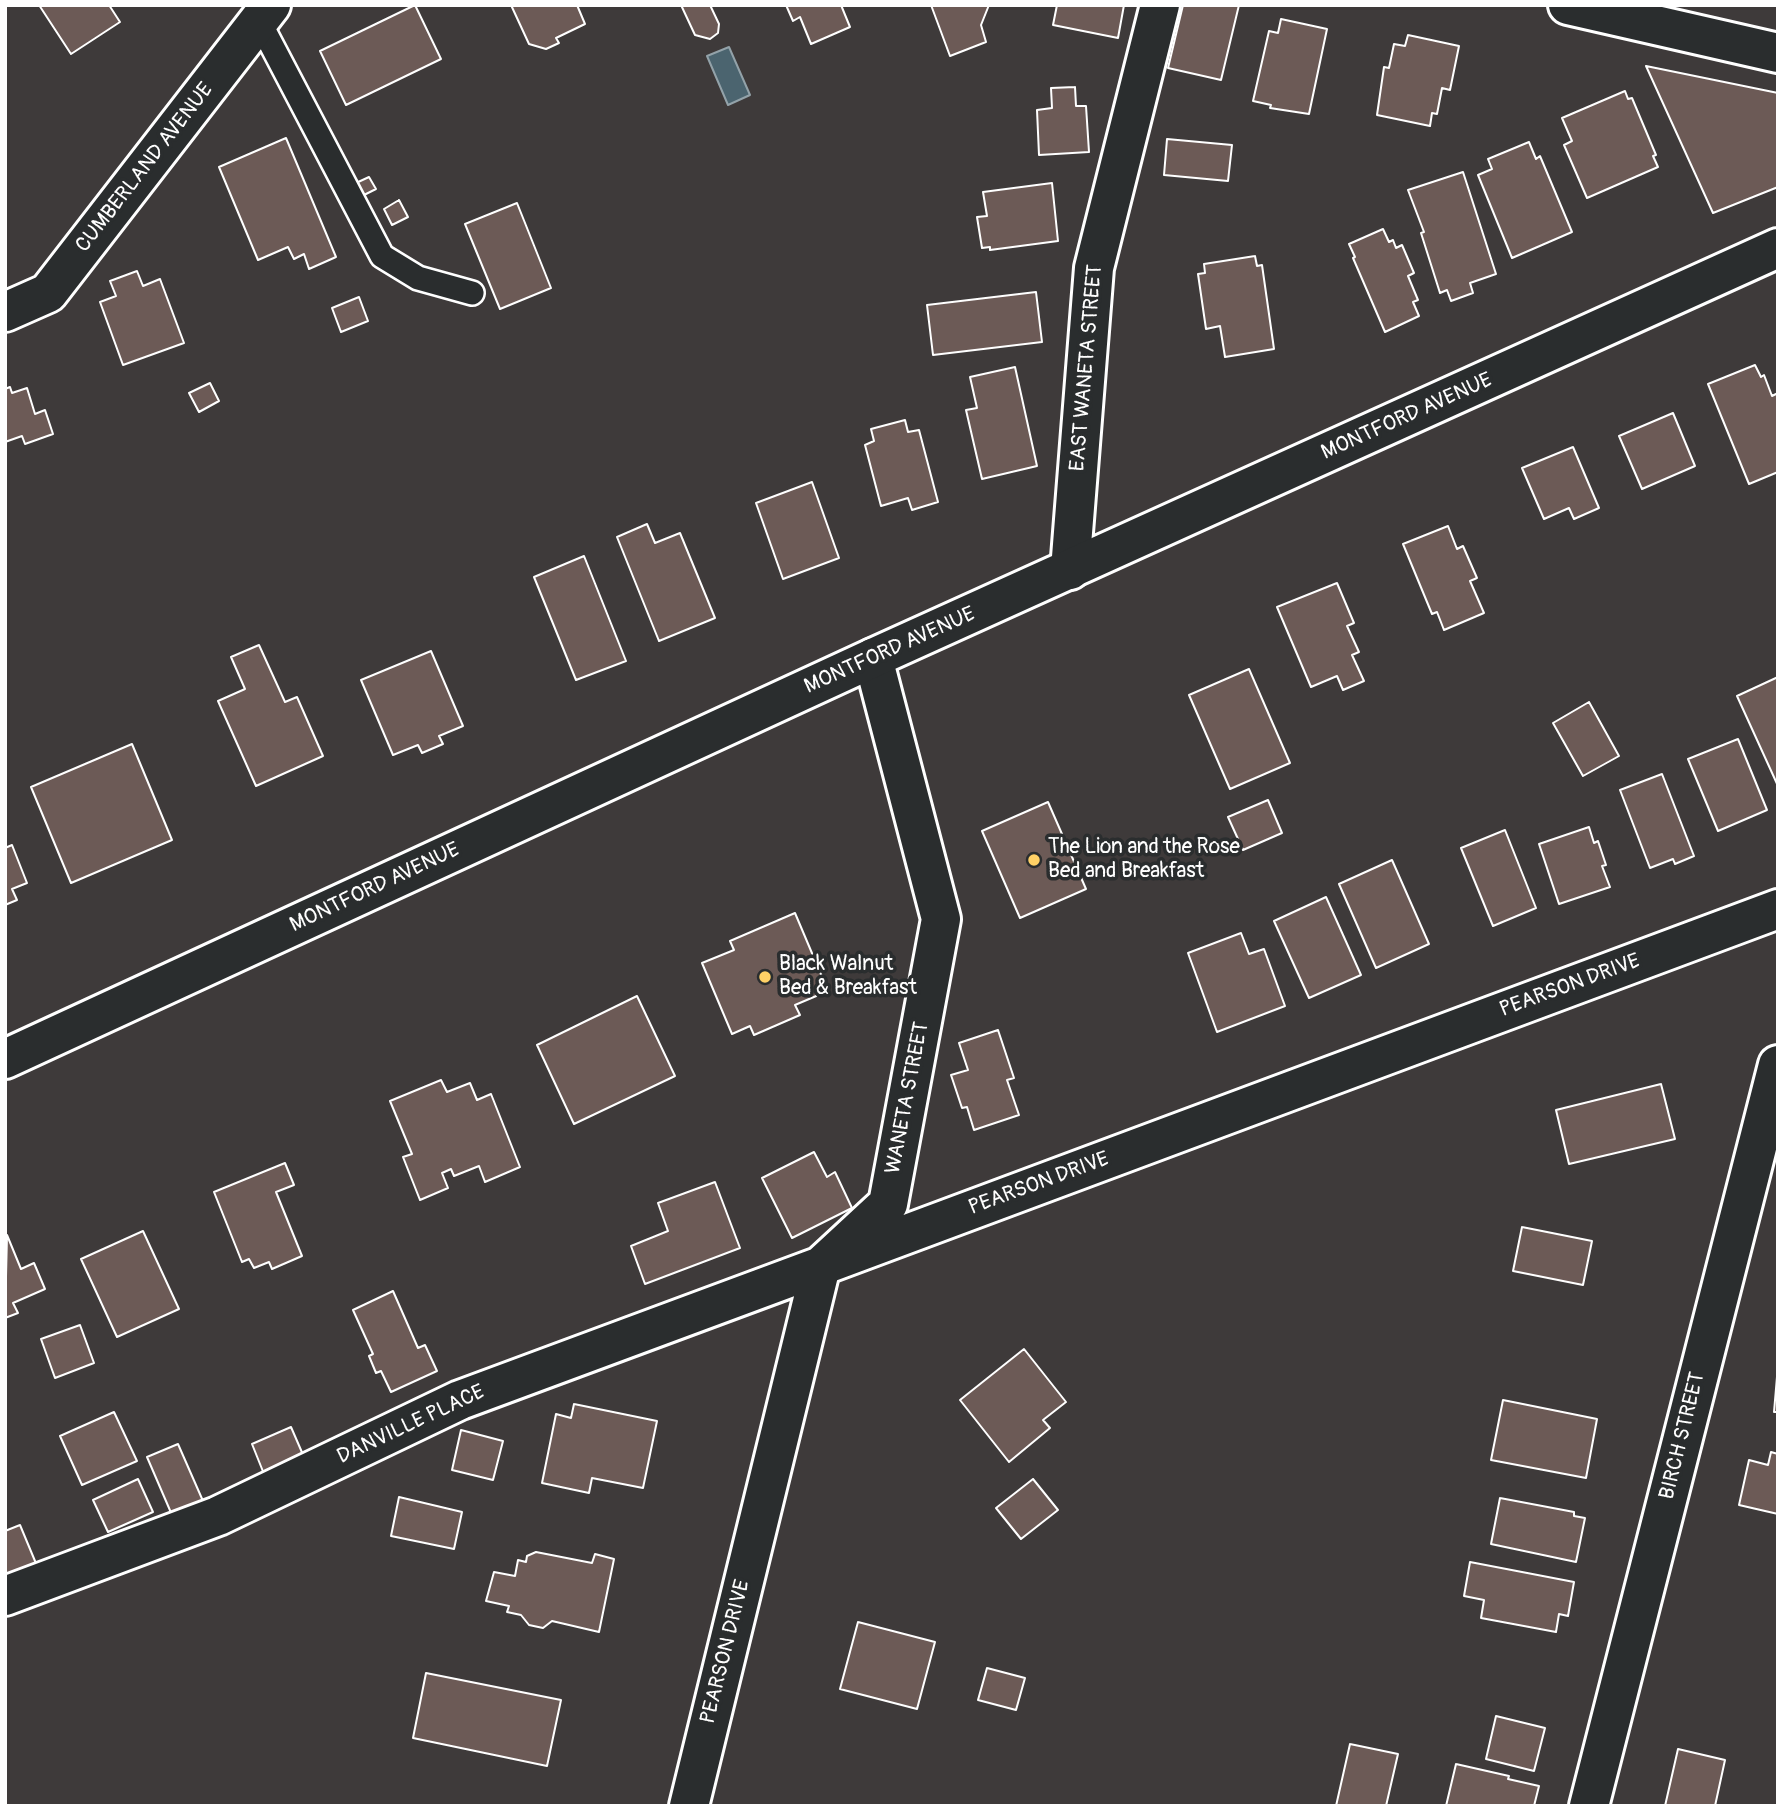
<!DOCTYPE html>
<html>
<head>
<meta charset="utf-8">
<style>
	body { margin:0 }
	#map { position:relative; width:1783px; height:1811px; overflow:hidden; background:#3e3a3a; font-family:Pangolin,sans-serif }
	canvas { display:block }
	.frame { position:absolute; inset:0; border:7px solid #fff; pointer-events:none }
</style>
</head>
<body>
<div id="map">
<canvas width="1783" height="1811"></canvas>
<div class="frame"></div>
</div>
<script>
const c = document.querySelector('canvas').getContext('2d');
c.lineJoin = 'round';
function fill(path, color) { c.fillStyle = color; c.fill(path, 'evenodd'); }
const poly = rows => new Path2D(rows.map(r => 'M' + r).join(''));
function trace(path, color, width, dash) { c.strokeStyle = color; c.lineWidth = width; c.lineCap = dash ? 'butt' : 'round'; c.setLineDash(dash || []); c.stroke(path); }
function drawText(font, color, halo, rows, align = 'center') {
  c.font = font + ' Pangolin,sans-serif'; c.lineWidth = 7; c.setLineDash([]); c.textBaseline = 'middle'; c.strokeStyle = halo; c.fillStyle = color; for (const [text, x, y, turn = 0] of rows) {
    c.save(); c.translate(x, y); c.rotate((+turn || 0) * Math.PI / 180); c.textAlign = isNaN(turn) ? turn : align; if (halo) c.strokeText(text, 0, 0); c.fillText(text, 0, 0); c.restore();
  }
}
const water = poly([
	[729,47,750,95,728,105,707,56,729,47]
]);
fill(water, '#4b646f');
trace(water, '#93a2a9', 2);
const building = poly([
	[39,5,109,5,120,22,71,54,39,5],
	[415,5,441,59,346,105,320,51,415,5],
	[511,5,577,5,585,24,556,38,559,43,546,49,529,44,511,5],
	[681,5,710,5,719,24,718,33,710,39,695,35,681,5],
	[786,5,841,5,850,27,811,44,800,17,793,21,786,5],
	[931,5,989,5,981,25,986,42,950,56,931,5],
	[1057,5,1124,5,1118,38,1053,25,1057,5],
	[1183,5,1239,5,1221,80,1168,68,1183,5],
	[1281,19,1327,29,1309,114,1270,108,1271,105,1253,101,1269,31,1278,33,1281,19],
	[1408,35,1459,46,1450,90,1442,88,1437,114,1432,113,1430,126,1377,115,1384,67,1389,68,1394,44,1405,46,1408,35],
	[1646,66,1778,93,1778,187,1713,213,1646,66],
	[1075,87,1076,106,1086,106,1089,152,1039,155,1037,110,1052,108,1051,88,1075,87],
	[1625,91,1628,99,1632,98,1656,155,1653,156,1658,167,1587,198,1564,145,1572,141,1562,118,1625,91],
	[286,138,336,257,309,269,304,254,294,259,288,247,258,260,219,167,286,138],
	[1167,139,1232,145,1228,181,1164,175,1167,139],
	[1529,142,1536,159,1540,156,1572,232,1512,258,1478,175,1492,169,1488,159,1529,142],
	[1463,172,1496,274,1470,283,1473,293,1451,301,1447,290,1440,293,1421,233,1424,232,1408,190,1463,172],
	[369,177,376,189,362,196,356,183,369,177],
	[1052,183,1058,241,990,250,990,247,982,248,977,217,987,216,983,192,1052,183],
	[399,200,408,217,392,225,384,209,399,200],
	[517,203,551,288,500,309,465,224,517,203],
	[1383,229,1389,242,1393,240,1396,248,1402,245,1414,273,1408,276,1418,300,1413,302,1419,316,1385,332,1353,258,1355,257,1349,244,1383,229],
	[1255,256,1257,266,1262,265,1274,349,1225,357,1220,326,1206,329,1198,274,1205,273,1204,264,1255,256],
	[137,271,143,286,160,279,184,343,123,365,100,302,116,296,110,281,137,271],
	[1036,292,1042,342,933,355,927,305,1036,292],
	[359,297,368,321,341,332,332,308,359,297],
	[1755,365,1761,377,1764,375,1772,396,1778,393,1778,472,1749,484,1708,384,1755,365],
	[1015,367,1037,466,982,479,966,410,977,408,970,377,1015,367],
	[210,383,219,401,199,412,189,393,210,383],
	[10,387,12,393,27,388,35,414,45,410,53,434,25,444,22,436,5,442,5,389,10,387],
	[1673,413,1695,466,1642,489,1619,436,1673,413],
	[905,420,908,432,919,430,938,502,912,510,908,498,881,506,865,445,874,441,871,429,905,420],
	[1573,447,1599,508,1574,519,1569,508,1544,519,1522,468,1573,447],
	[812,482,839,558,783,579,756,503,812,482],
	[647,524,655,543,680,533,715,618,659,641,617,537,647,524],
	[1448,526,1457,549,1463,546,1477,578,1470,581,1484,613,1444,630,1437,612,1432,614,1403,544,1448,526],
	[584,556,626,661,576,680,534,577,584,556],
	[1337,583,1354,623,1347,626,1359,652,1352,655,1364,681,1343,690,1337,676,1311,687,1277,607,1337,583],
	[259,645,285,702,297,697,323,756,256,786,218,701,245,689,231,657,259,645],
	[431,651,463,726,439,736,443,744,422,753,418,745,393,755,361,680,431,651],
	[1249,669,1290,763,1230,789,1189,695,1249,669],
	[1778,677,1778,786,1737,696,1778,677],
	[1589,702,1619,756,1583,776,1553,723,1589,702],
	[1738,739,1767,810,1718,831,1688,759,1738,739],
	[132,744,172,840,71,883,31,787,132,744],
	[1662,774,1694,856,1675,864,1673,859,1650,868,1620,790,1662,774],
	[1268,800,1282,833,1243,850,1228,817,1268,800],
	[1048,802,1086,889,1020,918,982,831,1048,802],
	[1589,827,1594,843,1598,841,1606,865,1602,866,1610,887,1559,904,1539,844,1589,827],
	[1505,830,1536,908,1493,926,1461,848,1505,830],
	[12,845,27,883,12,889,17,900,5,905,5,848,12,845],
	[1392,860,1429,944,1376,968,1339,884,1392,860],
	[1326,897,1361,975,1309,998,1274,921,1326,897],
	[795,913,828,991,795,1005,800,1015,754,1035,750,1026,732,1034,702,963,734,950,730,941,795,913],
	[1241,933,1249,954,1264,949,1285,1006,1217,1032,1188,953,1241,933],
	[637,996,675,1076,574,1124,537,1045,637,996],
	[998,1030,1014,1078,1007,1080,1019,1115,974,1130,967,1107,962,1108,951,1075,968,1070,959,1043,998,1030],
	[441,1080,447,1092,470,1083,477,1100,491,1094,520,1167,485,1182,479,1166,454,1176,451,1169,442,1173,448,1188,420,1200,403,1157,412,1154,390,1101,441,1080],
	[1661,1084,1675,1139,1569,1164,1556,1110,1661,1084],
	[814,1152,827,1177,835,1172,852,1208,792,1238,762,1178,814,1152],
	[285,1163,294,1185,276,1192,302,1256,272,1269,269,1262,254,1268,249,1259,242,1262,214,1192,285,1163],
	[715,1182,740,1248,645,1284,631,1246,668,1231,658,1203,715,1182],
	[1522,1227,1592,1241,1583,1285,1513,1271,1522,1227],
	[143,1231,179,1309,117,1337,81,1259,143,1231],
	[7,1235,21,1269,34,1263,45,1289,13,1303,18,1313,5,1318,7,1235],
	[393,1291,418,1348,425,1345,437,1371,391,1392,381,1371,376,1373,369,1356,373,1354,353,1310,393,1291],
	[80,1325,94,1363,55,1378,41,1339,80,1325],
	[1024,1349,1066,1402,1043,1420,1050,1428,1009,1462,960,1400,1024,1349],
	[1778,1365,1778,1412,1774,1412,1778,1365],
	[1503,1400,1597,1419,1586,1478,1491,1460,1503,1400],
	[574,1404,657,1421,643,1488,592,1478,589,1493,542,1483,556,1414,571,1418,574,1404],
	[114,1412,137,1461,82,1485,60,1436,114,1412],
	[291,1427,304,1457,264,1474,252,1444,291,1427],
	[461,1430,503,1441,493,1480,452,1470,461,1430],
	[178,1444,203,1501,172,1515,147,1457,178,1444],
	[1771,1452,1778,1454,1778,1514,1739,1505,1749,1460,1768,1465,1771,1452],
	[138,1479,153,1512,108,1532,93,1500,138,1479],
	[1033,1479,1058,1510,1021,1539,996,1508,1033,1479],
	[399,1497,462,1512,454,1549,391,1536,399,1497],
	[1500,1498,1574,1512,1574,1516,1585,1518,1576,1562,1491,1544,1500,1498],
	[20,1525,40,1573,5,1585,5,1531,20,1525],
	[536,1552,592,1563,595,1554,614,1559,599,1632,552,1621,543,1628,529,1625,521,1615,507,1612,509,1606,486,1601,494,1572,515,1576,518,1560,526,1562,527,1556,536,1552],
	[1470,1562,1574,1582,1568,1616,1559,1614,1556,1632,1481,1618,1484,1600,1464,1596,1470,1562],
	[858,1622,935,1642,917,1709,840,1689,858,1622],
	[987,1668,1025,1678,1016,1710,978,1700,987,1668],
	[426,1673,561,1700,547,1766,413,1738,426,1673],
	[1496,1716,1545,1728,1534,1771,1486,1759,1496,1716],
	[1350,1744,1398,1754,1386,1806,1336,1806,1350,1744],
	[1678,1749,1725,1760,1715,1806,1665,1806,1678,1749],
	[1456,1764,1509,1776,1508,1779,1539,1786,1534,1806,1446,1806,1456,1764]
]);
fill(building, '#6c5a56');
trace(building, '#fff', 2);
const lane = poly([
	[259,21,382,256,418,278,472,293]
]);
const street = poly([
	[1568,5,1778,53],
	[5,312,48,293,271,5],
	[1070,570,1094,268,1160,5],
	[5,1596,218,1516,460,1400,821,1266,888,1204,941,919,873,658],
	[689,1806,821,1266,1778,909],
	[1589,1806,1778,1065]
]);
const secondary = poly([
	[5,1059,873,658,1778,248]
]);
trace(lane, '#fff', 28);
trace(street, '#fff', 44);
trace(secondary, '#fff', 44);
trace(lane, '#2a2d2e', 23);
trace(street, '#2a2d2e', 38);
trace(secondary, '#2a2d2e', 38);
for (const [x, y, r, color] of [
	[1034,860,7,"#ffd166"],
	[765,977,7,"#ffd166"]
]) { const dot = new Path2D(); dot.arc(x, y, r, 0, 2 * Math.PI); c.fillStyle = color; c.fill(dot); trace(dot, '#2a2d2e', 2.5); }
drawText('21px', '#fff', '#2a2d2e', [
	["CUMBERLAND AVENUE",145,168,-52],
	["EAST WANETA STREET",1087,368,-85],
	["MONTFORD AVENUE",1407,417,-24],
	["MONTFORD AVENUE",890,651,-24],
	["MONTFORD AVENUE",375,888,-25],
	["PEARSON DRIVE",1570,986,-20],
	["WANETA STREET",908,1098,-79],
	["PEARSON DRIVE",1039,1184,-20],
	["DANVILLE PLACE",411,1425,-25],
	["BIRCH STREET",1683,1436,-76],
	["PEARSON DRIVE",726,1652,-76]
]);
drawText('21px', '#fff', '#2a2d2e', [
	["The Lion and the Rose",1048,848],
	["Bed and Breakfast",1048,872],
	["Black Walnut",779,965],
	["Bed & Breakfast",779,989]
], 'left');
</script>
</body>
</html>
